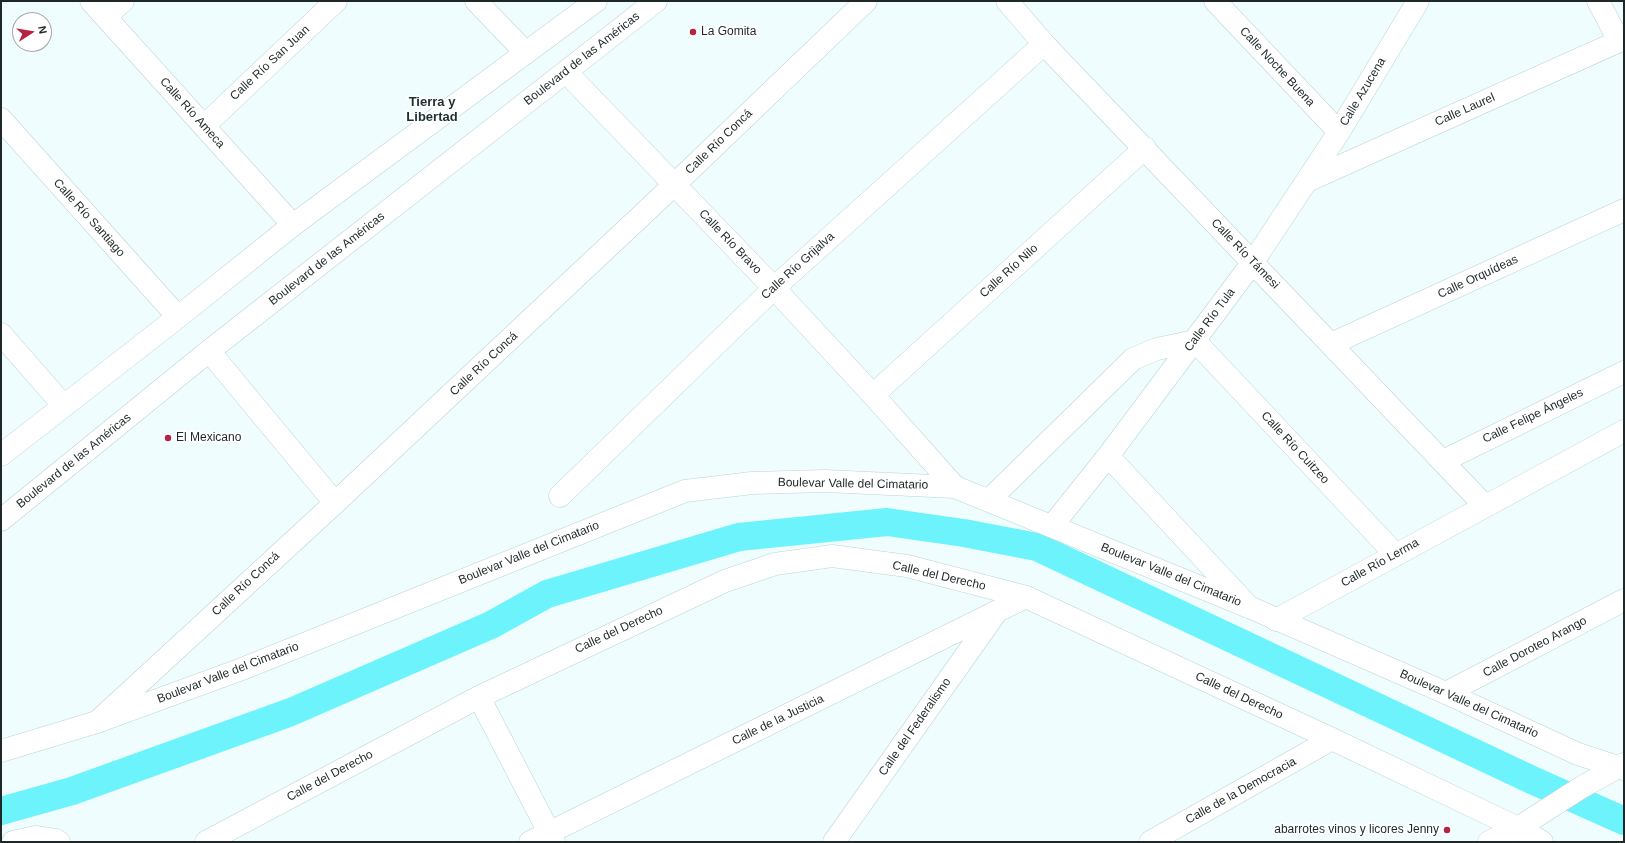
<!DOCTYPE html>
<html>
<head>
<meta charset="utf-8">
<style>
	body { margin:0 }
	#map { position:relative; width:1625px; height:843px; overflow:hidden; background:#effdfe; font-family:Arial,sans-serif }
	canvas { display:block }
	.frame { position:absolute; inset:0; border:2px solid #1f2728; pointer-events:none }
	.north { position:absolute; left:12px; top:12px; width:40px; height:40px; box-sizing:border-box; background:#fff; border:1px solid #a5a9a9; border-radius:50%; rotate:78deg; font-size:11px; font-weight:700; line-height:16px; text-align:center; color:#1f2728 }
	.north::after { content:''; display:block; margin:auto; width:14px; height:18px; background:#b62443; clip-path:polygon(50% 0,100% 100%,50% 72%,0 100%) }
</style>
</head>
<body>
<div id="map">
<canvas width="1625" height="843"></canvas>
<div class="frame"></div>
<div class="north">N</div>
</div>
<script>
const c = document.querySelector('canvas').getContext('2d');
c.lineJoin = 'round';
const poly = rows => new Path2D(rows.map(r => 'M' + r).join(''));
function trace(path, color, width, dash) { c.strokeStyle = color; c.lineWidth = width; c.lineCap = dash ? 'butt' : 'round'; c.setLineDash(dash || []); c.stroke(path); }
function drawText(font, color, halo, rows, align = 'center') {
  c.font = font + ' Arial,sans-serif'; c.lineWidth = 4; c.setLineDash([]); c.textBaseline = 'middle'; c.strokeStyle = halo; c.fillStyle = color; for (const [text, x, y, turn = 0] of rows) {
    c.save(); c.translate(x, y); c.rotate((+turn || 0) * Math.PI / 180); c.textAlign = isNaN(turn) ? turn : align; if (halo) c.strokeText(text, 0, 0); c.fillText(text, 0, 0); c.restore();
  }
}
trace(poly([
	[1,811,72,791,291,712,491,625,547,594,739,537,887,522,964,533,1037,547,1532,780,1624,821]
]), '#6df3fc', 28);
const minor = poly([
	[91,1,293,225],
	[476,1,526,53],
	[1007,1,1044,44,1485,506],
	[1215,1,1339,132],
	[1598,1,1619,41],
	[106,16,123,1],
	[566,72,774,288,873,395,955,487],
	[1,119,178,317],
	[204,126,336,1],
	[1307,181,1624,39],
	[1,334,64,406],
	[1331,344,1624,210],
	[209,351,335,503],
	[873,395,1145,148],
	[1108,456,1249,607],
	[1443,461,1624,372],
	[560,496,774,288,1044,44],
	[989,500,1133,359,1157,349,1195,341,1396,555],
	[1052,526,1108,456,1253,262,1339,132,1418,1],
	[1276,620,1624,431],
	[1446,693,1624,600],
	[479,697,554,842],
	[97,722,335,503,674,185,866,1],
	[530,842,1026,597],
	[834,842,995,614],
	[1150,842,1332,739],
	[1489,842,1518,828,1582,787,1624,764]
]);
const major = poly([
	[1,455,178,317,293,225,596,1],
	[1,520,209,351,656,1],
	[1,751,97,722,242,669,685,491,752,483,825,481,955,487,1249,607,1446,693,1578,754,1624,769],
	[13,842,35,837,56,840,59,842],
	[206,842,479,697,725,581,775,564,832,556,907,566,1026,597,1332,739,1518,828,1542,842]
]);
trace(minor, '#bcd3d4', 23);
trace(major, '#bcd3d4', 23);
trace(minor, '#fff', 22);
trace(major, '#fff', 22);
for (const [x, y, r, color] of [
	[693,32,4,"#b62443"],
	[168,438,4,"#b62443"],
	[1447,830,4,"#b62443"]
]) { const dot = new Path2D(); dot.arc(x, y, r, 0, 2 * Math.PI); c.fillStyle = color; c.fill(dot); trace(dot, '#fff', 1.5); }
drawText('12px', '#1f2728', '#fff', [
	["La Gomita",701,32],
	["El Mexicano",176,438],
	["abarrotes vinos y licores Jenny",1439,830,"right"]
], 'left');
drawText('12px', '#1f2728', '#fff', [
	["Boulevard de las Américas",582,59,-38],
	["Calle Río San Juan",270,63,-43],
	["Calle Noche Buena",1277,67,47],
	["Calle Azucena",1363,92,-59],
	["Calle Laurel",1465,110,-24],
	["Calle Río Ameca",192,113,48],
	["Calle Río Concá",719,142,-44],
	["Calle Río Santiago",89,218,48],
	["Calle Río Bravo",730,242,46],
	["Calle Río Támesi",1245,254,46],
	["Boulevard de las Américas",327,259,-38],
	["Calle Río Grijalva",798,266,-42],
	["Calle Río Nilo",1009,271,-42],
	["Calle Orquídeas",1478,277,-25],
	["Calle Río Tula",1210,320,-53],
	["Calle Río Concá",484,364,-43],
	["Calle Felipe Ángeles",1533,416,-26],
	["Calle Río Cuitzeo",1295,448,47],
	["Boulevard de las Américas",74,461,-39],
	["Boulevar Valle del Cimatario",853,484,1],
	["Boulevar Valle del Cimatario",529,553,-22],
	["Calle Río Lerma",1380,563,-29],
	["Boulevar Valle del Cimatario",1171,575,22],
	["Calle del Derecho",939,576,13],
	["Calle Río Concá",246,584,-43],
	["Calle del Derecho",619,630,-25],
	["Calle Doroteo Arango",1535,647,-28],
	["Boulevar Valle del Cimatario",228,673,-21],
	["Calle del Derecho",1239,696,25],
	["Boulevar Valle del Cimatario",1469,704,24],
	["Calle de la Justicia",778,720,-26],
	["Calle del Federalismo",915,727,-55],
	["Calle del Derecho",330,776,-28],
	["Calle de la Democracia",1241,791,-29]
]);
drawText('bold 13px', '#1d3031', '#fff', [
	["Tierra y",432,102],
	["Libertad",432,117]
]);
</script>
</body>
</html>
